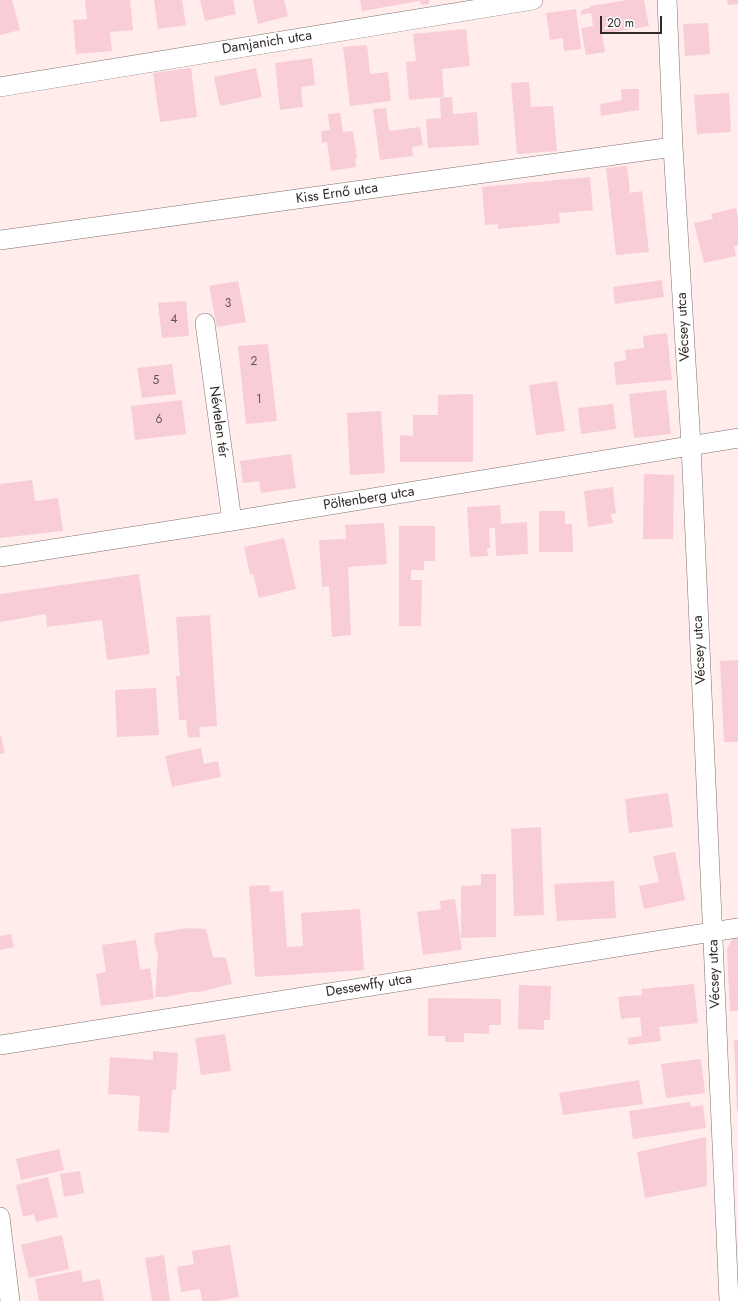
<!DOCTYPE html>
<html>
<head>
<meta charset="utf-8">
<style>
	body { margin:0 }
	#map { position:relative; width:738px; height:1301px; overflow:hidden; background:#ffeceb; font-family:Jost,sans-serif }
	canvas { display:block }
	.scale { position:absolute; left:600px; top:16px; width:62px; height:18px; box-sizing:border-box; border:2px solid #302928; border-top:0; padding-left:5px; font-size:12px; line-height:14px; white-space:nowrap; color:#302928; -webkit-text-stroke:3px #fff; paint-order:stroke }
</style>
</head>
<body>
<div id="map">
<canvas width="738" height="1301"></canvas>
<div class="scale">20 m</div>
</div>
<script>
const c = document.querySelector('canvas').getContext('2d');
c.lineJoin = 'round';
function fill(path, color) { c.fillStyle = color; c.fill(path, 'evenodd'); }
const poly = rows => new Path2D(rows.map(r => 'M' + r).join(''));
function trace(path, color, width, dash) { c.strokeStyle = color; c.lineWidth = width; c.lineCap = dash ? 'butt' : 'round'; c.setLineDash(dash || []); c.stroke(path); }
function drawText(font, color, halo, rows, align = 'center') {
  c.font = font + ' Jost,sans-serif'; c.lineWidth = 4; c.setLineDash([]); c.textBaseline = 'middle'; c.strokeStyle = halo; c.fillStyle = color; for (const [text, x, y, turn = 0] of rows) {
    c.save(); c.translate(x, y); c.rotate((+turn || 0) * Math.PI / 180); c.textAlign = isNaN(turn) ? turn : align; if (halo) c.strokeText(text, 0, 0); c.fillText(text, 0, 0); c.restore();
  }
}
fill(poly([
	[0,0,12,0,20,30,0,35],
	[85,0,130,0,133,30,110,32,112,51,76,54,73,20,87,19],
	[154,0,182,0,186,25,158,29],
	[200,0,233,0,236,14,205,21],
	[253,0,284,0,288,16,258,24],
	[360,0,429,0,429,4,421,5,420,1,362,11],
	[628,0,644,0,649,26,602,34,605,52,586,55,581,28,593,26,591,13,581,15,581,10,590,8,590,6],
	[727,0,738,0,738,4,728,5],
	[576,9,581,49,564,51,563,38,550,40,546,13],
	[708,23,710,54,685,56,683,24],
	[466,29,470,66,442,69,444,97,409,100,406,62,416,61,413,34],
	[367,45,370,74,388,72,391,101,350,106,343,47],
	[312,58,315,85,301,87,303,107,280,110,275,63],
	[191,68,197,117,160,122,153,73],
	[256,68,262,97,220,106,214,77],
	[529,82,531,107,553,106,557,151,517,154,511,83],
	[621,89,639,89,639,110,601,116,600,104,622,100],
	[729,93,731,132,697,134,694,95],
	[452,97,453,114,477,112,479,145,428,148,426,119,441,118,440,98],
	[386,108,389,131,420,127,423,145,412,147,413,156,380,160,373,109],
	[340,113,343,132,353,131,357,158,355,159,356,167,331,171,327,142,322,143,321,131,330,130,328,114],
	[627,166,630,193,642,191,649,252,616,255,606,168],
	[590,177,593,210,559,213,560,223,498,229,498,224,485,225,482,187],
	[736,208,738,218,738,245,734,246,736,256,704,263,694,223,713,219,711,214],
	[662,280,664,297,615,304,613,287],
	[238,281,246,322,217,327,209,286],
	[186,301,189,336,162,338,158,303],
	[667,333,672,380,616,385,614,362,626,360,625,350,644,348,643,336],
	[268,344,277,421,246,424,238,346],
	[172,364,176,394,142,398,137,368],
	[557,381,565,431,536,435,529,385],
	[666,390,671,434,634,438,629,394],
	[473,394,473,462,400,462,400,435,413,436,413,415,438,415,438,395],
	[182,400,186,434,135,440,131,406],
	[613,404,616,429,581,434,578,408],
	[381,411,385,473,350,475,347,413],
	[291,454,296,488,261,493,259,481,243,483,240,461],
	[644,474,674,475,673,539,643,539],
	[32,480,35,501,58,498,63,531,0,538,0,484],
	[613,487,616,513,611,514,613,523,588,527,584,491],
	[500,505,501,524,527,522,528,554,496,556,495,528,489,528,490,548,487,548,488,556,470,557,467,507],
	[539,511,565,511,565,524,572,524,573,552,539,552],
	[384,523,387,564,348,567,351,635,332,637,329,586,322,587,319,540,346,539,345,525],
	[399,526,435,526,435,561,424,561,424,570,411,570,411,580,422,580,421,626,399,626],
	[284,538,296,589,259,598,253,574,250,574,244,547],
	[139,574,150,654,107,660,102,620,47,627,46,614,0,622,0,594],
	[210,615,217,726,199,727,200,737,188,738,186,720,179,720,176,676,180,676,176,617],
	[738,660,738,742,724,742,720,661],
	[156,688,159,735,117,737,115,690],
	[0,733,5,753,0,754],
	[201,748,204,764,218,761,221,777,172,787,165,756],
	[668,793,673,827,629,833,625,799],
	[541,827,544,915,514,916,511,829],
	[675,852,685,900,644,909,639,886,659,882,653,856],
	[481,874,496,874,496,937,461,938,461,886,481,885],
	[614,881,616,918,557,921,554,884],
	[269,885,270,892,283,891,287,947,303,946,301,913,360,909,364,970,255,977,249,886],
	[455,899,462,950,423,955,417,912,441,909,440,901],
	[189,928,206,929,213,957,226,958,232,984,199,992,190,992,165,997,155,997,158,955,154,940,155,933],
	[11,934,14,947,0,950,0,936],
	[734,935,738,935,738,1011,730,1011,727,949],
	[136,940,140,970,150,968,154,999,101,1006,96,974,106,972,102,945],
	[694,984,698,1023,659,1027,661,1041,628,1045,628,1038,642,1036,640,1017,621,1019,618,997,642,995,642,989],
	[519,985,551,986,550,1020,544,1020,544,1030,518,1029],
	[428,998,501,999,501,1025,489,1025,489,1034,464,1033,464,1042,445,1042,445,1036,428,1036],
	[225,1034,231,1071,201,1075,195,1038],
	[734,1040,738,1040,738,1111,737,1111],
	[153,1051,178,1053,176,1090,172,1090,169,1133,138,1131,140,1096,108,1094,110,1057,153,1060],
	[701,1059,705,1093,666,1098,661,1064],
	[639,1080,643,1104,563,1115,559,1093],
	[690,1102,691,1107,703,1105,706,1128,633,1139,629,1111],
	[706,1137,707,1186,645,1198,637,1152],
	[59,1149,64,1170,21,1180,16,1159],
	[80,1171,84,1193,64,1197,60,1174],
	[48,1177,58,1217,36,1222,34,1214,23,1217,16,1185],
	[62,1235,69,1269,29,1278,21,1245],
	[230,1245,239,1297,218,1301,202,1301,200,1289,181,1292,177,1267,194,1264,192,1251],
	[164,1255,170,1301,152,1301,145,1258],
	[81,1270,83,1282,100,1279,104,1301,39,1301,35,1279]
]), '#f9cdd7');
const street = poly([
	[667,0,673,147,691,445,729,1301],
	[0,87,533,0],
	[0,240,673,147],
	[205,323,232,521],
	[0,557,232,521,738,438],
	[0,1045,738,928],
	[0,1217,10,1301]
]);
trace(street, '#80706f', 20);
trace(street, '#fff', 19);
drawText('12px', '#625254', null, [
	["3",228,304],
	["4",174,320],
	["2",254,362],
	["5",156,381],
	["1",259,400],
	["6",159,420]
]);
drawText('14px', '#302928', '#fff', [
	["Damjanich utca",267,43,-9],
	["Kiss Ernő utca",337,194,-8],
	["Vécsey utca",684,327,-93],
	["Névtelen tér",218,422,82],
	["Pöltenberg utca",369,499,-9],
	["Vécsey utca",700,650,-93],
	["Vécsey utca",715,974,-92],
	["Dessewffy utca",369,986,-9]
]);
</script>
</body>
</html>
